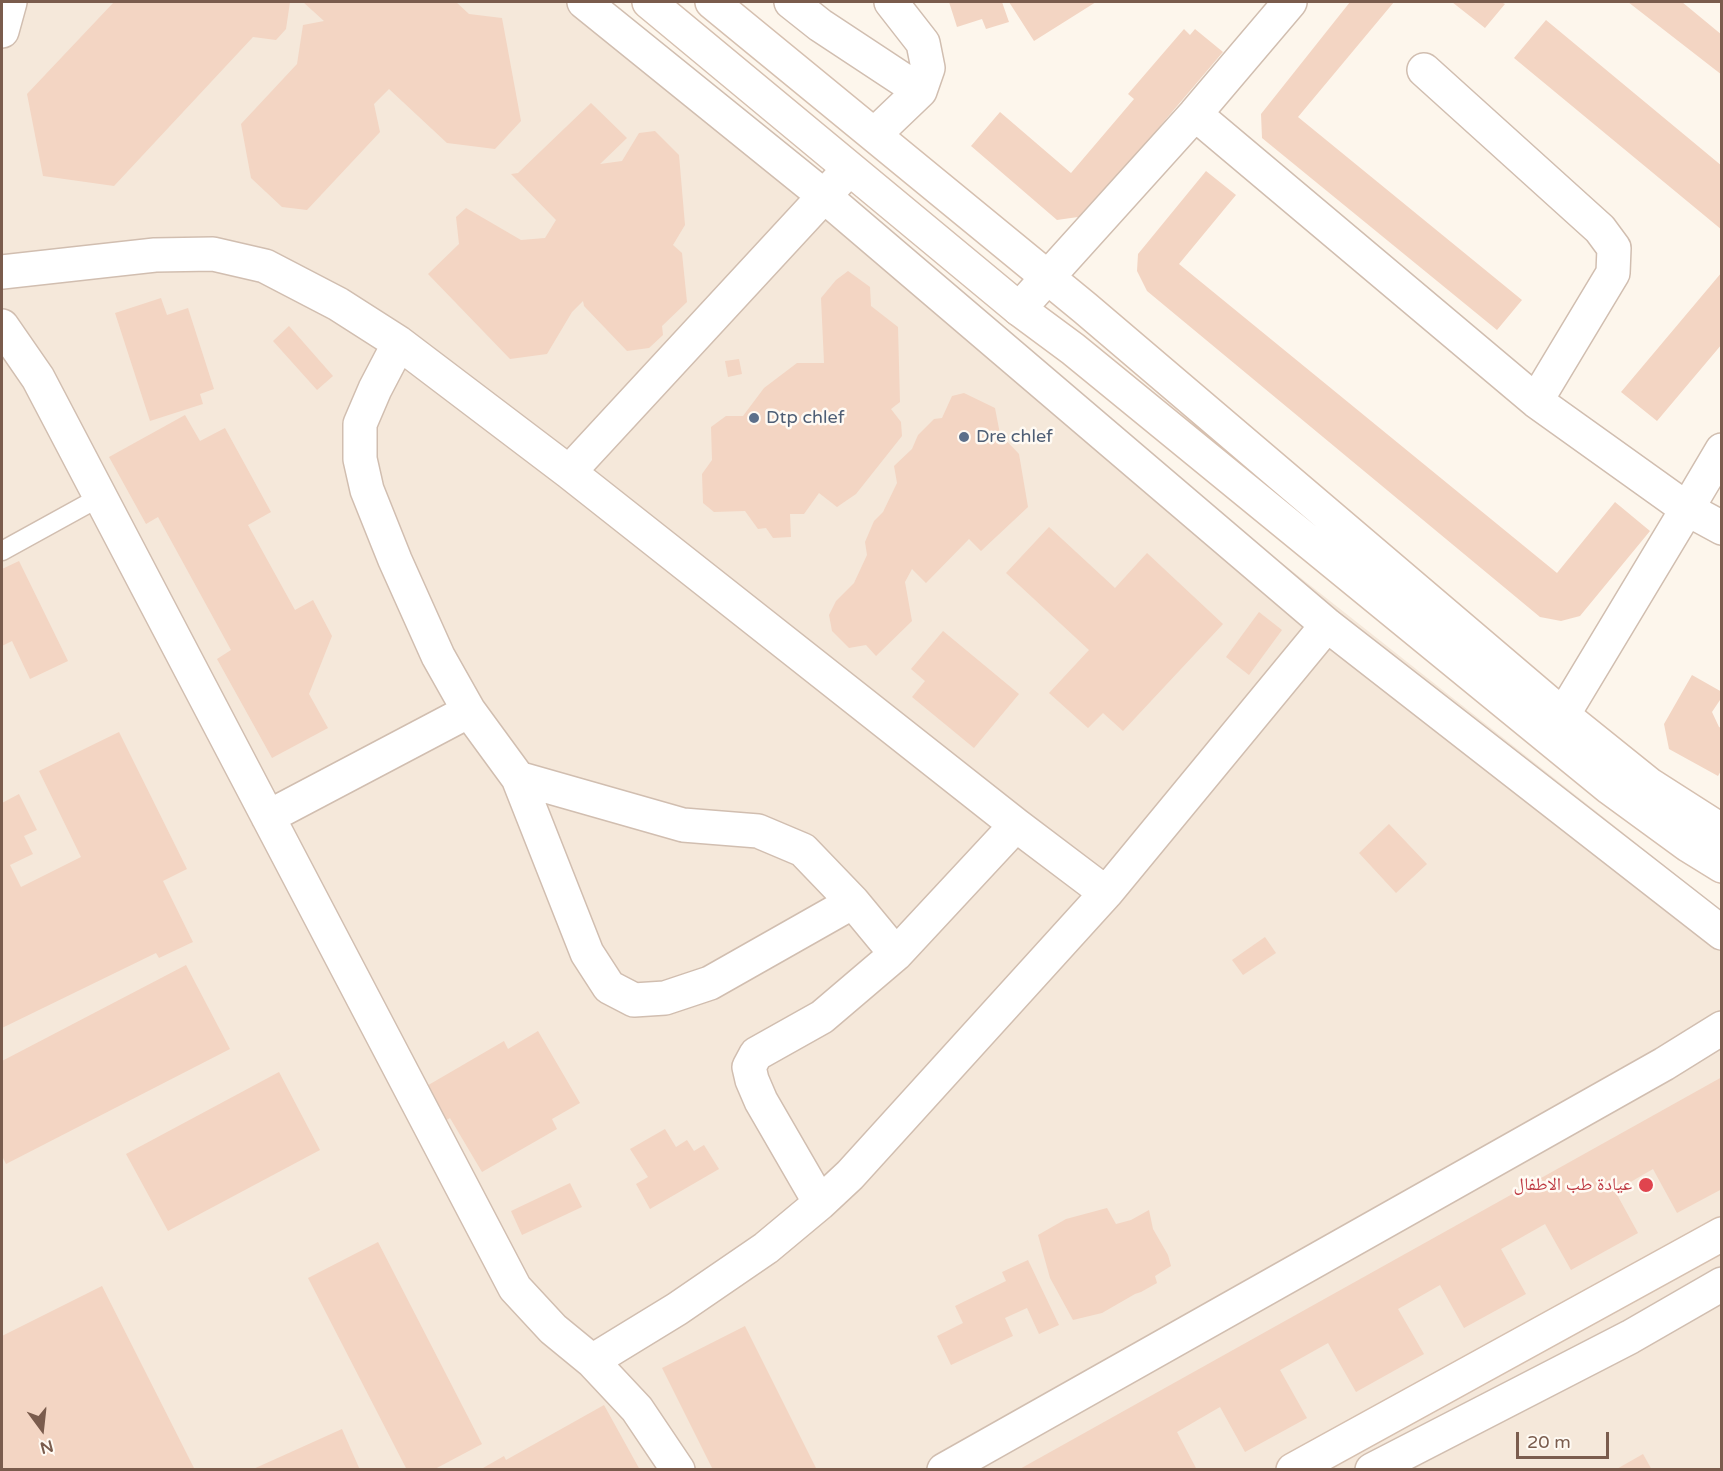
<!DOCTYPE html>
<html>
<head>
<meta charset="utf-8">
<style>
	body { margin:0 }
	#map { position:relative; width:1723px; height:1471px; overflow:hidden; background:#fdf6ec; font-family:"Varela Round",sans-serif }
	canvas { display:block }
	.frame { position:absolute; inset:0; border:3px solid #7a5c4d; pointer-events:none }
	.north { position:absolute; left:12px; top:1399px; width:60px; height:60px; -webkit-text-stroke:4px #fffaf3; paint-order:stroke; rotate:165deg; font-size:16px; font-weight:700; line-height:24px; text-align:center; color:#7a5c4d }
	.north::after { content:''; display:block; margin:auto; width:21px; height:27px; background:#7a5c4d; clip-path:polygon(50% 0,100% 100%,50% 72%,0 100%) }
	.scale { position:absolute; left:1516px; top:1432px; width:93px; height:27px; box-sizing:border-box; border:3px solid #7a5c4d; border-top:0; padding-left:8px; font-size:18px; line-height:21px; white-space:nowrap; color:#7a5c4d; -webkit-text-stroke:4px #fffaf3; paint-order:stroke }
</style>
</head>
<body>
<div id="map">
<canvas width="1723" height="1471"></canvas>
<div class="frame"></div>
<div class="north">N</div>
<div class="scale">20 m</div>
</div>
<script>
const c = document.querySelector('canvas').getContext('2d');
c.lineJoin = 'round';
function fill(path, color) { c.fillStyle = color; c.fill(path, 'evenodd'); }
const poly = rows => new Path2D(rows.map(r => 'M' + r).join(''));
function trace(path, color, width, dash) { c.strokeStyle = color; c.lineWidth = width; c.lineCap = dash ? 'butt' : 'round'; c.setLineDash(dash || []); c.stroke(path); }
function drawText(font, color, halo, rows, align = 'center') {
  c.font = font + ' "Varela Round","Noto Naskh Arabic",sans-serif'; c.lineWidth = 5; c.setLineDash([]); c.textBaseline = 'middle'; c.strokeStyle = halo; c.fillStyle = color; for (const [text, x, y, turn = 0] of rows) {
    c.save(); c.translate(x, y); c.rotate((+turn || 0) * Math.PI / 180); c.textAlign = isNaN(turn) ? turn : align; if (halo) c.strokeText(text, 0, 0); c.fillText(text, 0, 0); c.restore();
  }
}
fill(poly([
	[2,2,572,2,1721,910,1721,1469,2,1470]
]), '#f5e8da');
fill(poly([
	[114,2,290,2,286,29,276,40,253,37,114,186,43,176,27,94],
	[303,2,456,2,469,14,502,18,521,121,495,149,447,143,389,89,374,104,380,132,307,210,282,207,251,178,241,124,297,64,303,25,324,21],
	[949,2,1002,2,1009,22,986,29,982,19,957,27],
	[1009,2,1096,2,1034,41],
	[1350,2,1394,2,1298,117,1522,300,1497,330,1262,138,1261,114],
	[1452,2,1501,2,1505,4,1485,28],
	[1628,2,1682,2,1722,35,1722,75],
	[1546,20,1722,166,1722,230,1514,58],
	[1184,29,1190,35,1195,29,1223,52,1161,125,1166,129,1092,215,1057,220,971,146,1000,112,1071,173,1134,99,1128,94],
	[591,103,627,138,600,164,622,161,639,133,655,131,679,155,685,225,673,245,682,253,687,302,662,326,663,335,649,348,627,351,584,306,583,301,572,312,547,354,510,359,428,274,459,244,456,217,466,208,521,240,545,238,556,220,511,174,518,173],
	[1206,171,1236,195,1179,264,1557,573,1615,502,1650,531,1580,616,1561,621,1540,617,1147,291,1137,271,1138,254],
	[848,271,870,287,871,306,898,327,900,402,891,409,901,422,902,436,856,494,837,507,819,493,804,514,790,514,791,537,773,538,766,528,758,529,745,511,714,512,703,503,702,474,712,460,711,427,726,416,743,416,764,388,797,363,824,363,821,298,836,280],
	[1722,272,1722,344,1657,421,1621,392],
	[161,298,167,315,188,308,214,389,200,394,203,404,150,421,115,313],
	[289,326,333,376,317,390,273,341],
	[739,359,742,374,728,377,725,361],
	[964,393,995,408,1000,434,1019,454,1028,507,981,551,969,539,926,583,912,569,905,582,912,621,876,656,866,645,849,648,832,631,829,615,836,601,854,583,867,555,865,542,874,521,883,512,897,483,894,466,912,449,918,435,934,419,942,418,952,396],
	[185,415,200,441,225,428,271,512,248,525,295,610,313,600,332,636,309,694,328,728,272,758,217,659,231,650,158,517,146,524,109,457],
	[1049,527,1115,588,1147,553,1223,624,1123,731,1103,713,1088,728,1049,693,1089,650,1006,573],
	[19,561,68,661,30,679,12,641,2,646,2,569],
	[1259,612,1282,630,1249,675,1226,657],
	[943,631,1019,694,974,748,912,697,925,681,911,669],
	[1692,675,1722,692,1722,697,1712,712,1719,727,1722,728,1722,769,1718,776,1669,749,1664,724],
	[119,732,187,869,163,881,193,942,159,958,156,953,2,1028,2,803,19,794,37,830,24,836,33,854,10,865,21,887,81,857,39,771],
	[1389,824,1427,864,1396,893,1359,853],
	[1265,937,1276,953,1243,975,1232,960],
	[186,965,230,1049,6,1164,2,1156,2,1061],
	[538,1031,580,1103,552,1119,557,1129,482,1172,450,1118,445,1121,425,1087,504,1041,508,1049],
	[279,1072,320,1150,168,1231,126,1154],
	[1722,1077,1722,1189,1677,1213,1653,1169,1615,1191,1638,1233,1571,1270,1545,1224,1501,1249,1526,1294,1464,1328,1440,1285,1398,1309,1424,1354,1356,1392,1328,1343,1280,1370,1307,1418,1245,1452,1220,1407,1177,1432,1197,1470,1018,1470],
	[665,1129,676,1147,687,1140,694,1151,704,1145,719,1169,650,1209,636,1184,648,1177,630,1149],
	[570,1183,582,1207,522,1235,511,1211],
	[1107,1208,1116,1224,1131,1220,1149,1210,1153,1229,1168,1255,1171,1266,1155,1276,1157,1283,1141,1292,1135,1294,1102,1313,1073,1320,1050,1278,1038,1235,1066,1219],
	[378,1242,482,1444,433,1470,407,1470,308,1278],
	[1028,1260,1059,1325,1039,1334,1027,1308,1005,1318,1013,1336,951,1365,937,1336,963,1323,955,1306,1006,1281,1002,1272],
	[102,1286,195,1470,2,1470,2,1336],
	[745,1326,817,1470,713,1470,662,1368],
	[604,1405,640,1470,483,1470,483,1468,504,1456,506,1460],
	[342,1429,360,1470,251,1470],
	[1643,1454,1652,1470,1615,1470]
]), '#f3d5c3');
const lane = poly([
	[2,551,100,497]
]);
const street = poly([
	[584,2,824,196,1327,625,1722,933],
	[791,2,820,25,920,91,875,134],
	[891,2,923,43,928,68,920,91],
	[2,31,10,2],
	[1424,70,1600,229,1614,248,1613,273,1536,401],
	[1195,114,1536,401,1687,509,1722,528],
	[2,272,155,255,213,254,265,266,338,304,399,343,569,472,1016,825,1106,893],
	[1019,309,1195,114,1290,2],
	[2,326,38,378,515,1288,553,1329,592,1361,637,1409,678,1470],
	[399,343,375,389,360,424,360,459,367,490,395,560,438,656,469,711,518,778,683,825,758,831,803,850,853,902,896,954],
	[569,472,839,180],
	[1563,715,1687,509,1722,450],
	[518,778,587,953,609,987,634,1000,665,998,710,983,853,902],
	[268,817,469,711],
	[820,1203,761,1101,752,1080,749,1067,756,1054,822,1017,896,954,1016,825],
	[592,1361,677,1309,766,1248,820,1203,850,1175,1106,893,1327,625],
	[944,1470,1664,1064,1722,1028],
	[1372,1470,1630,1337,1722,1284]
]);
const secondary = poly([
	[649,2,1019,309,1073,349,1610,788,1688,845,1722,866],
	[712,2,1085,308,1563,715,1650,785,1722,831],
	[1293,1470,1722,1234]
]);
trace(lane, '#d1beb0', 21);
trace(street, '#d1beb0', 36);
trace(secondary, '#d6c0b0', 36);
trace(lane, '#fff', 18);
trace(street, '#fff', 33);
trace(secondary, '#fff', 33);
for (const [x, y, r, color] of [
	[754,418,6,"#5c6f8a"],
	[964,437,6,"#5c6f8a"],
	[1646,1185,8,"#e0444e"]
]) { const dot = new Path2D(); dot.arc(x, y, r, 0, 2 * Math.PI); c.fillStyle = color; c.fill(dot); trace(dot, '#fffaf3', 2); }
drawText('18px', '#4e5e75', '#fffaf3', [
	["Dtp chlef",766,418],
	["Dre chlef",976,437]
], 'left');
drawText('18px', '#be3a42', '#fffaf3', [
	["عيادة طب الاطفال",1632,1185]
], 'right');
</script>
</body>
</html>
